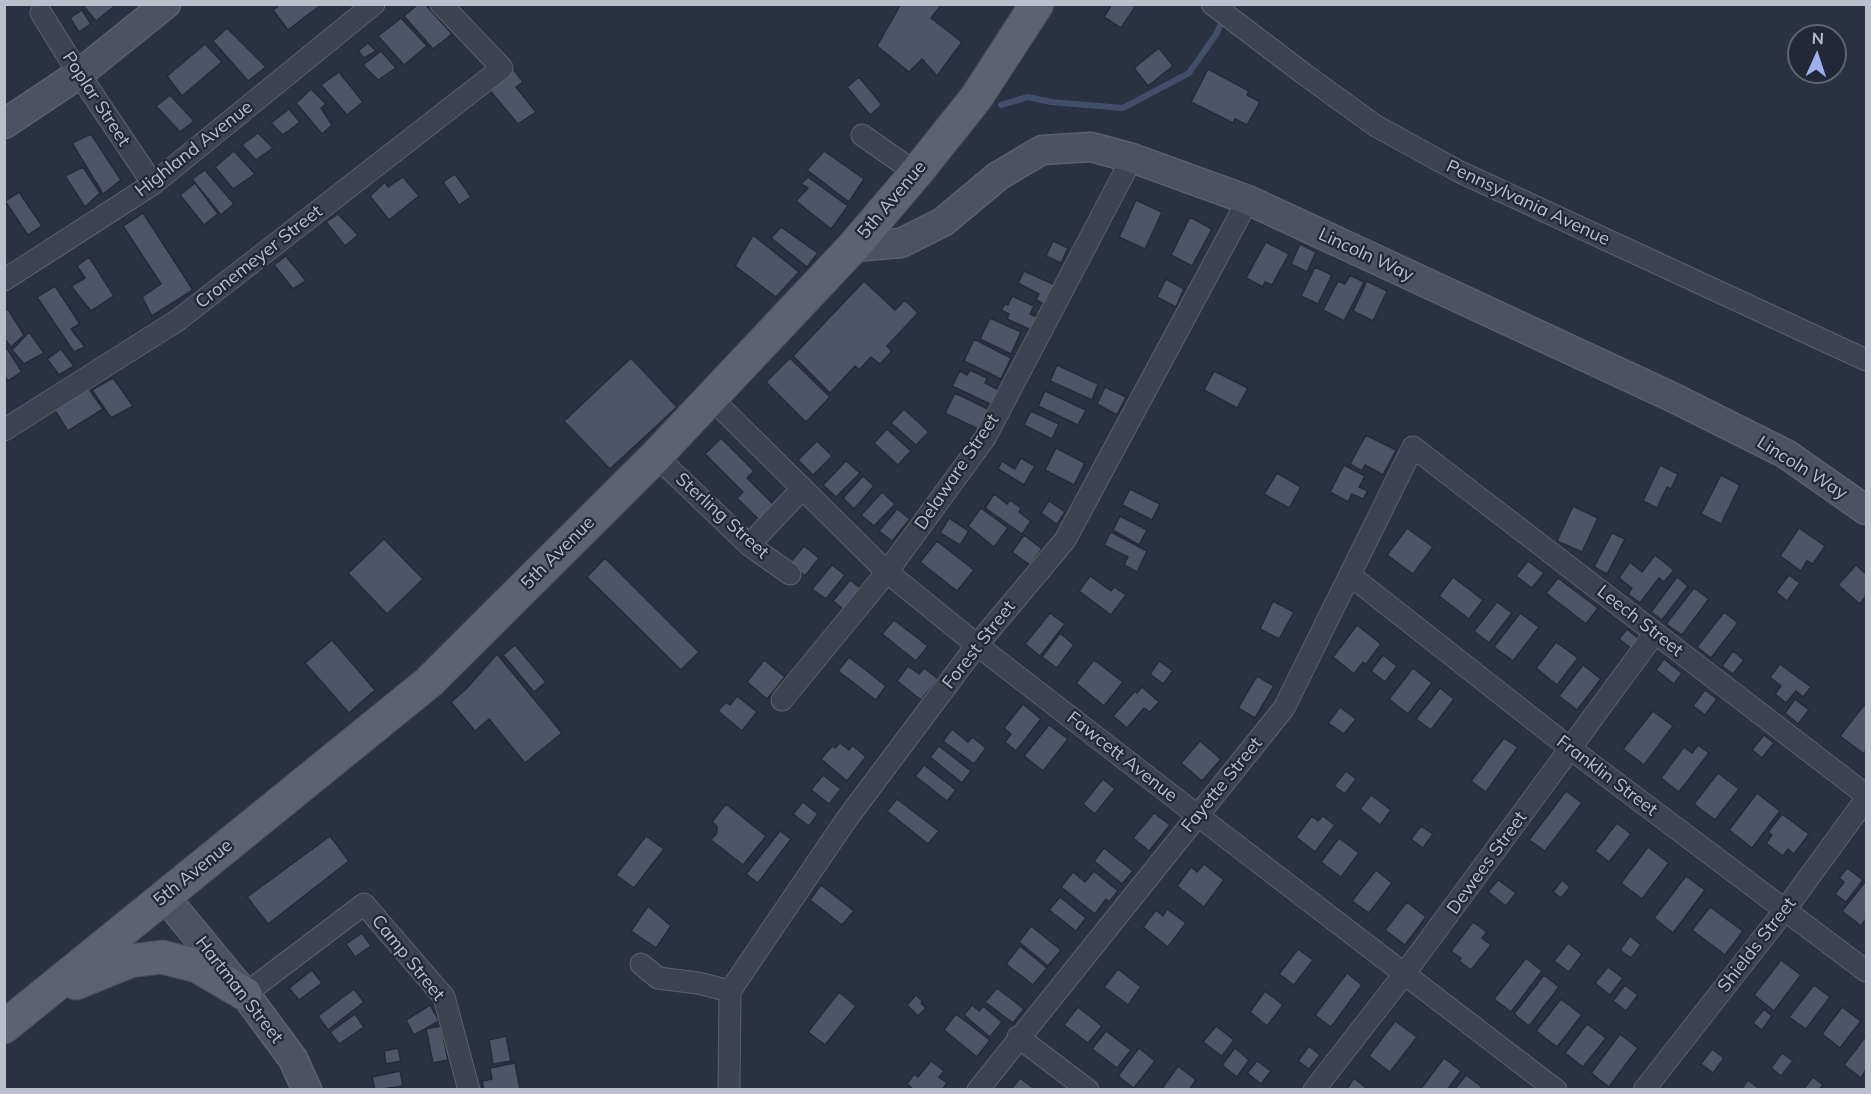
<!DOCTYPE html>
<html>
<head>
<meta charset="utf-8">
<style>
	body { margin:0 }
	#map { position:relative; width:1871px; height:1094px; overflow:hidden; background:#2a3142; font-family:Mulish,sans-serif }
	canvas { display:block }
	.frame { position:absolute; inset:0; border:6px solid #bbbfcb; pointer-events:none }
	.north { position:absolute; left:1787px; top:24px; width:60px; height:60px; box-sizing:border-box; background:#222837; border:2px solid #5f6472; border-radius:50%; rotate:3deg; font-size:16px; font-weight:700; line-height:24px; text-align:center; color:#bbbfcb }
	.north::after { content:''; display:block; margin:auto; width:21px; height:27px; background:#9bb0f0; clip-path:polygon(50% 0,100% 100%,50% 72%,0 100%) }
</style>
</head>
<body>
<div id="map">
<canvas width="1871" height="1094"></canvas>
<div class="frame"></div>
<div class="north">N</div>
</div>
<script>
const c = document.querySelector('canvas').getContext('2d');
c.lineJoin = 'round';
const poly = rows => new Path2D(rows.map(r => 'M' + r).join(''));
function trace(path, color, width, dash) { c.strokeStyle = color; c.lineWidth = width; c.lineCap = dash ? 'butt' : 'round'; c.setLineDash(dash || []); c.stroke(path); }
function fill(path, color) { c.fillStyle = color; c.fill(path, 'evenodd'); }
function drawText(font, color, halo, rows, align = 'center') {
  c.font = font + ' Mulish,sans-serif'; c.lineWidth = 4.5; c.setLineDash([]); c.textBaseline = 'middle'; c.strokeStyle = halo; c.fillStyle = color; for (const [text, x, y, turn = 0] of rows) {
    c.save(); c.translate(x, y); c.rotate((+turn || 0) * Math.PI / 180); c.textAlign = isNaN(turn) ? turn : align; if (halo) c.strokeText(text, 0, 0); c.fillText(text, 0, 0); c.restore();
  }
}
trace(poly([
	[1001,105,1028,97,1051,102,1123,108,1189,73,1217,33,1223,19]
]), '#434e6b', 6);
const building = poly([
	[82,4,115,4,116,5,96,21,82,4],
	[281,4,322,4,288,30,273,10,281,4],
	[418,4,425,4,452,34,433,49,404,16,418,4],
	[901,4,942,4,931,18,962,42,937,76,922,59,909,72,877,46,901,4],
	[1112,4,1130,4,1135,7,1121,28,1104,17,1112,4],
	[82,10,91,24,79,32,70,18,82,10],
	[401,18,427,46,404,65,378,36,401,18],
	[227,28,266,67,248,81,213,41,227,28],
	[368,43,376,51,364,58,358,51,368,43],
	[205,44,222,62,182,96,167,76,205,44],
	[1159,48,1173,66,1148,86,1134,68,1159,48],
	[381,51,396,68,378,80,363,65,381,51],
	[1208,69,1249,91,1247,95,1260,102,1247,125,1235,119,1233,123,1191,102,1208,69],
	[514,70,523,82,516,87,536,112,518,124,487,87,514,70],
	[339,72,363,102,347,115,321,85,339,72],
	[859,77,882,105,870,115,847,87,859,77],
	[311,89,326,104,321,108,332,125,322,134,296,103,311,89],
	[170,95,194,121,180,132,156,106,170,95],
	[289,109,300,122,283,135,271,123,289,109],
	[258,133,273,148,256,160,242,145,258,133],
	[91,134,121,180,103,194,72,143,91,134],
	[234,151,255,174,233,189,215,167,234,151],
	[824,151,864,179,849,202,807,170,824,151],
	[83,167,100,193,85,207,65,176,83,167],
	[205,170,234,204,221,215,192,179,205,170],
	[455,174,471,197,459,205,443,182,455,174],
	[403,177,419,196,389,220,370,196,385,182,388,187,403,177],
	[808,177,848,206,831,229,796,201,808,188,801,184,808,177],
	[195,183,218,214,204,225,180,195,195,183],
	[19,192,42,226,28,235,5,201,19,192],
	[1136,200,1162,212,1145,249,1119,237,1136,200],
	[143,213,193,290,152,316,142,297,161,284,123,226,143,213],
	[338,214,358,235,345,246,326,222,338,214],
	[1190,217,1212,229,1192,266,1171,255,1190,217],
	[781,227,818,253,807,267,771,238,781,227],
	[753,235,799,272,776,297,735,266,753,235],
	[1053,241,1068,248,1061,263,1046,256,1053,241],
	[1266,242,1289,254,1272,285,1265,282,1263,287,1246,278,1266,242],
	[1300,244,1316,252,1307,272,1291,264,1300,244],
	[286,256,306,281,293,289,274,265,286,256],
	[89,257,114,296,91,311,71,286,85,278,77,266,89,257],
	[1315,267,1332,275,1318,304,1301,296,1315,267],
	[1024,271,1055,285,1046,305,1036,300,1039,294,1018,283,1024,271],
	[1350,275,1364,282,1344,321,1323,310,1338,281,1345,284,1350,275],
	[1166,279,1184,289,1176,307,1157,297,1166,279],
	[864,281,895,310,905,300,918,313,887,346,892,351,880,364,871,357,859,370,855,366,830,393,793,356,864,281],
	[1367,281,1387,291,1373,321,1353,311,1367,281],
	[55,286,80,324,71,329,85,347,74,352,37,297,55,286],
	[1012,296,1034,306,1030,314,1037,317,1031,330,1007,319,1009,314,1001,310,1005,304,1008,305,1012,296],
	[8,309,24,335,11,347,4,338,4,312,8,309],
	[990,318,1021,332,1011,354,980,339,990,318],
	[29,332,44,353,24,364,12,350,29,332],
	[974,339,1011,358,1001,379,964,361,974,339],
	[4,344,22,372,8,381,4,375,4,344],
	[61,349,74,366,59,375,47,359,61,349],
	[631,358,677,407,610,469,564,421,631,358],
	[790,358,830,397,806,422,766,382,790,358],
	[1057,365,1098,384,1092,400,1050,381,1057,365],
	[970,370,987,378,985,383,999,390,992,405,952,386,960,371,967,375,970,370],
	[1214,371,1248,388,1237,408,1204,390,1214,371],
	[113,378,133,406,111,418,92,390,113,378],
	[1105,387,1126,397,1117,415,1097,404,1105,387],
	[88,388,103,409,68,431,54,409,88,388],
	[1045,391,1086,410,1078,425,1038,406,1045,391],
	[955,393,992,411,982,431,945,413,955,393],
	[904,409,929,432,916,445,891,423,904,409],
	[1031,411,1059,424,1052,439,1024,425,1031,411],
	[887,429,911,451,898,465,874,443,887,429],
	[1366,435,1396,450,1383,475,1365,465,1362,471,1350,464,1366,435],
	[721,438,754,471,747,478,778,509,763,524,737,498,743,492,705,454,721,438],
	[817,441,832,456,813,475,798,460,817,441],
	[1056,448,1085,463,1074,485,1045,470,1056,448],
	[1021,458,1035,466,1024,485,998,469,1002,461,1015,469,1021,458],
	[846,461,860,473,836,497,823,485,846,461],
	[1344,465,1365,476,1359,487,1368,491,1363,499,1352,494,1348,502,1330,492,1344,465],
	[1660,465,1678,474,1671,489,1667,487,1657,508,1643,501,1660,465],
	[1277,473,1301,487,1289,508,1264,494,1277,473],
	[1721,475,1740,485,1721,524,1701,514,1721,475],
	[863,476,874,486,854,509,843,498,863,476],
	[1130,489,1160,504,1152,520,1122,505,1130,489],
	[882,492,895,504,874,526,861,515,882,492],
	[994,494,1007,504,1010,500,1021,508,1019,512,1031,521,1022,534,985,508,994,494],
	[1049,501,1065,512,1057,524,1041,513,1049,501],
	[1573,506,1598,518,1582,552,1557,541,1573,506],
	[981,508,1008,528,994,547,968,526,981,508],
	[897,509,910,519,892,541,879,531,897,509],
	[1120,516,1147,530,1139,545,1113,530,1120,516],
	[949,518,969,531,960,545,940,533,949,518],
	[1407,528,1433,547,1413,574,1387,555,1407,528],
	[1799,528,1825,546,1813,564,1807,561,1801,571,1780,556,1799,528],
	[1111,532,1147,551,1137,572,1124,565,1128,557,1104,545,1111,532],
	[1612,533,1625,539,1607,574,1594,567,1612,533],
	[1024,535,1042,549,1030,565,1012,552,1024,535],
	[384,539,423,579,387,614,348,573,384,539],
	[937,541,974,570,957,591,920,562,937,541],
	[804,546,819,558,805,576,790,563,804,546],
	[1655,555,1674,570,1664,582,1659,578,1640,603,1628,594,1632,588,1619,578,1630,562,1642,572,1655,555],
	[605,558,699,652,681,670,587,577,605,558],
	[1528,561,1544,573,1532,588,1516,576,1528,561],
	[832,565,845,575,826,599,812,589,832,565],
	[1856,565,1866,574,1866,596,1860,604,1838,585,1856,565],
	[1789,575,1800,583,1787,601,1776,592,1789,575],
	[1090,576,1111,591,1114,587,1126,595,1111,615,1079,591,1090,576],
	[1453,577,1483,600,1469,619,1439,596,1453,577],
	[1677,577,1688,586,1662,620,1651,612,1677,577],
	[1558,578,1598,608,1586,624,1546,593,1558,578],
	[850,580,864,591,847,612,833,601,850,580],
	[1694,588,1709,599,1682,635,1666,624,1694,588],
	[1273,601,1294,612,1279,639,1260,629,1273,601],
	[1497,602,1512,613,1489,643,1474,631,1497,602],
	[1724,612,1738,623,1711,658,1697,647,1724,612],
	[1050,613,1065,624,1040,656,1025,644,1050,613],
	[1520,613,1539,627,1513,661,1494,647,1520,613],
	[894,620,928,646,916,661,882,634,894,620],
	[1357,625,1381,644,1366,664,1363,662,1354,674,1333,657,1357,625],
	[1627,629,1639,639,1632,649,1619,639,1627,629],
	[1060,633,1074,645,1057,668,1042,657,1060,633],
	[332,640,375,690,349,713,305,663,332,640],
	[1556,642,1578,658,1557,685,1536,668,1556,642],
	[515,645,546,682,534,692,503,655,515,645],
	[1733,651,1744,660,1733,674,1722,666,1733,651],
	[497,654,562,733,525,763,489,719,475,731,451,702,466,689,497,654],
	[1383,655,1397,666,1385,682,1371,671,1383,655],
	[849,657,886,686,876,700,838,671,849,657],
	[1664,659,1682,673,1674,684,1656,670,1664,659],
	[764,660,785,677,767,699,747,682,764,660],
	[1094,660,1123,682,1104,706,1076,683,1094,660],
	[1159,661,1173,671,1163,684,1150,674,1159,661],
	[1780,664,1811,687,1803,697,1796,691,1786,703,1775,694,1781,686,1770,677,1780,664],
	[1583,665,1601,679,1577,710,1559,696,1583,665],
	[908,666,919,674,924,668,938,679,921,700,897,681,908,666],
	[1413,668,1432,683,1408,714,1389,699,1413,668],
	[1257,676,1274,686,1255,718,1238,708,1257,676],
	[1142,687,1159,702,1150,712,1144,708,1127,728,1113,716,1135,691,1137,693,1142,687],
	[1440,688,1454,699,1431,730,1416,719,1440,688],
	[1705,690,1717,699,1705,715,1693,706,1705,690],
	[737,696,757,712,742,731,718,711,726,702,730,705,737,696],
	[1795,699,1809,710,1798,724,1785,713,1795,699],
	[1023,704,1041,719,1016,751,1005,742,1011,734,1004,728,1023,704],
	[1864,705,1866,707,1866,750,1864,754,1840,736,1864,705],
	[1340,707,1356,719,1344,734,1328,723,1340,707],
	[1653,711,1673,726,1644,765,1623,749,1653,711],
	[1049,725,1068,739,1043,771,1024,756,1049,725],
	[952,729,968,742,972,737,986,748,974,764,943,741,952,729],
	[1764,735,1774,743,1762,758,1752,750,1764,735],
	[1504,738,1518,747,1486,792,1471,781,1504,738],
	[1200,741,1221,759,1202,781,1181,763,1200,741],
	[840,743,849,750,852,745,866,757,847,781,821,759,832,746,835,748,840,743],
	[1698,745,1709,753,1679,792,1661,778,1684,747,1692,753,1698,745],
	[939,746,971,771,962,783,930,757,939,746],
	[924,765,956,790,947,801,915,776,924,765],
	[1346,771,1356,779,1345,794,1334,786,1346,771],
	[1718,773,1739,789,1715,820,1694,804,1718,773],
	[823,775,841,789,829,804,811,790,823,775],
	[1103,779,1115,789,1095,814,1083,804,1103,779],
	[1566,791,1582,803,1545,851,1529,840,1566,791],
	[1757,793,1780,811,1752,848,1729,830,1757,793],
	[1371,795,1391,810,1380,825,1360,809,1371,795],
	[897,799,939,831,928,844,887,811,897,799],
	[803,802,818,814,809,826,793,814,803,802],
	[726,804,766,836,743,865,711,840,717,833,717,826,712,822,726,804],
	[1154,813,1170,825,1149,851,1133,838,1154,813],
	[1782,814,1809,834,1794,854,1788,849,1783,856,1766,843,1772,835,1768,832,1782,814],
	[1312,816,1318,821,1323,816,1335,825,1315,852,1296,837,1312,816],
	[1617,823,1631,834,1609,862,1595,851,1617,823],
	[1421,826,1433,834,1423,848,1411,839,1421,826],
	[780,831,791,839,758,883,746,874,780,831],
	[330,836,349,861,268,924,247,897,330,836],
	[646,836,664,849,634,888,616,875,646,836],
	[1339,838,1359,853,1341,877,1321,862,1339,838],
	[1648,847,1669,863,1642,899,1621,883,1648,847],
	[1104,848,1133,871,1122,884,1094,861,1104,848],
	[1204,864,1224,880,1204,907,1177,886,1191,867,1197,872,1204,864],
	[1847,868,1863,880,1846,902,1835,894,1844,882,1839,878,1847,868],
	[1376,870,1392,883,1369,913,1352,901,1376,870],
	[1094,871,1118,891,1109,902,1106,899,1095,914,1061,887,1073,872,1085,882,1094,871],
	[1686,876,1705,890,1673,933,1654,918,1686,876],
	[1498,880,1516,893,1506,906,1488,892,1498,880],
	[1562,880,1570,887,1561,898,1553,892,1562,880],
	[1865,882,1866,884,1866,919,1861,926,1842,911,1865,882],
	[821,885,854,911,842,925,810,900,821,885],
	[1060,897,1086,918,1076,931,1049,910,1060,897],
	[1407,902,1426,917,1405,945,1385,930,1407,902],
	[648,906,671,926,656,948,631,931,648,906],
	[1710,907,1743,931,1725,955,1692,930,1710,907],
	[1167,909,1186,923,1168,947,1143,927,1156,910,1163,916,1167,909],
	[1473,922,1487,932,1482,938,1491,945,1471,970,1459,961,1461,958,1451,951,1473,922],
	[1031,926,1061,950,1048,966,1019,942,1031,926],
	[362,933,371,946,355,957,346,944,362,933],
	[1630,936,1641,945,1631,958,1620,950,1630,936],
	[1568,943,1582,954,1569,972,1554,961,1568,943],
	[1020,946,1047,968,1033,985,1006,964,1020,946],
	[1298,949,1313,960,1294,985,1279,974,1298,949],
	[1526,958,1542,971,1511,1012,1494,999,1526,958],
	[1781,960,1801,975,1774,1011,1754,995,1781,960],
	[1608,967,1623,978,1610,995,1595,983,1608,967],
	[1118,969,1141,987,1128,1005,1104,987,1118,969],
	[312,970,322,983,299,1000,289,988,312,970],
	[1347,973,1362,985,1331,1027,1315,1015,1347,973],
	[1544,975,1559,987,1529,1026,1514,1014,1544,975],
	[1625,985,1638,995,1626,1011,1613,1001,1625,985],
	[1814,985,1830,997,1806,1029,1789,1017,1814,985],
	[997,988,1024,1009,1013,1023,985,1002,997,988],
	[354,989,364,1002,328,1030,318,1016,354,989],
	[1265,991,1283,1005,1267,1026,1250,1012,1265,991],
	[839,992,856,1006,825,1045,808,1032,839,992],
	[916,995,923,1002,921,1003,926,1008,918,1016,907,1005,916,995],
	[1561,999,1582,1015,1557,1047,1536,1031,1561,999],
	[430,1005,439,1021,414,1035,406,1020,430,1005],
	[972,1005,979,1011,983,1006,1002,1022,990,1037,964,1015,972,1005],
	[1078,1007,1102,1026,1088,1043,1064,1025,1078,1007],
	[1842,1007,1861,1021,1840,1048,1822,1034,1842,1007],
	[1764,1009,1772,1016,1762,1030,1753,1023,1764,1009],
	[355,1014,364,1027,339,1044,330,1032,355,1014],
	[956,1014,990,1040,977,1057,944,1030,956,1014],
	[1395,1021,1417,1037,1390,1072,1369,1056,1395,1021],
	[1587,1024,1606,1038,1583,1067,1565,1053,1587,1024],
	[441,1026,448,1060,433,1063,426,1029,441,1026],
	[1216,1026,1234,1040,1222,1056,1203,1042,1216,1026],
	[1106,1031,1131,1050,1117,1068,1092,1049,1106,1031],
	[1620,1034,1638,1048,1609,1087,1591,1073,1620,1034],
	[506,1036,511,1061,493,1064,489,1040,506,1036],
	[1866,1036,1866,1070,1861,1078,1844,1065,1866,1036],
	[1309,1046,1320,1055,1309,1069,1298,1061,1309,1046],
	[398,1048,401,1061,386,1064,384,1051,398,1048],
	[1139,1048,1155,1061,1134,1088,1118,1076,1139,1048],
	[1235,1048,1249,1060,1237,1077,1222,1065,1235,1048],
	[1712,1049,1724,1058,1713,1073,1701,1064,1712,1049],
	[1782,1053,1793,1061,1781,1076,1771,1068,1782,1053],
	[1444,1058,1461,1071,1447,1090,1420,1090,1444,1058],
	[931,1061,944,1071,939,1077,947,1083,942,1090,914,1090,907,1084,914,1074,918,1077,931,1061],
	[1257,1061,1271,1071,1261,1084,1247,1073,1257,1061],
	[515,1063,520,1089,484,1090,482,1081,492,1079,490,1068,515,1063],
	[1178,1066,1196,1080,1189,1090,1161,1090,1178,1066],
	[400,1071,403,1086,375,1090,372,1077,400,1071],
	[1466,1075,1482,1087,1480,1090,1454,1090,1466,1075],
	[1813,1077,1823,1085,1819,1090,1803,1090,1813,1077],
	[1020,1078,1036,1090,1011,1090,1020,1078],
	[1354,1078,1369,1090,1346,1090,1354,1078],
	[1748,1080,1761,1090,1741,1090,1748,1080]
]);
fill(building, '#4e5568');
trace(building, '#252a39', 1.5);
const minor = poly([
	[1212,4,1304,74,1376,126,1458,171,1866,360],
	[41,13,79,74,153,184],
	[862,135,916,173],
	[4,280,153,184,374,4],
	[711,398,887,572,977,645,1197,815,1556,1090],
	[4,430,178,320,502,68,441,4],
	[656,456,749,545,790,574],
	[749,545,802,489],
	[1351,576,1571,749,1866,971],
	[782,700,887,572,985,438,1132,158],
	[641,964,658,978,698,983,730,991],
	[730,991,846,820,977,645,1065,540,1248,200],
	[245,994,364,904,444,997,469,1090],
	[1018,1037,1088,1090],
	[729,1090,730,991],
	[978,1090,1284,708,1413,447,1866,795],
	[1314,1090,1405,973,1655,633],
	[1644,1090,1785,910,1866,799]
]);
const secondary = poly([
	[4,124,79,74,166,4],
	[853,247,901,243,943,222,998,176,1042,150,1091,147,1132,158,1248,200,1672,397,1786,454,1866,510],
	[164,896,245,994,293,1059,307,1090]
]);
const primary = poly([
	[76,983,130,961,162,957,197,966,245,994],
	[4,1027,429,682,656,456,853,247,916,173,976,98,1037,4]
]);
trace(minor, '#5c616f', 23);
trace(secondary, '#5c616f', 31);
trace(primary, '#484c5b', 35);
trace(minor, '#3e4351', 21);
trace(secondary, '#4c5264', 28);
trace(primary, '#5c6271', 33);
drawText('18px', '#bbbfcb', '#222837', [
	["Poplar Street",96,99,57],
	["Highland Avenue",194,149,-38],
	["5th Avenue",892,200,-50],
	["Pennsylvania Avenue",1528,203,25],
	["Lincoln Way",1366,255,25],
	["Cronemeyer Street",259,257,-38],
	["Lincoln Way",1802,468,32],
	["Delaware Street",957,472,-56],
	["Sterling Street",722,516,42],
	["5th Avenue",558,553,-45],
	["Leech Street",1640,621,38],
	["Forest Street",979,645,-52],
	["Fawcett Avenue",1122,757,38],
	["Franklin Street",1607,776,37],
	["Fayette Street",1222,785,-51],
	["Dewees Street",1487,863,-54],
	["5th Avenue",193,873,-39],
	["Shields Street",1757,945,-52],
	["Camp Street",408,958,51],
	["Hartman Street",239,990,52]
]);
</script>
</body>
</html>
